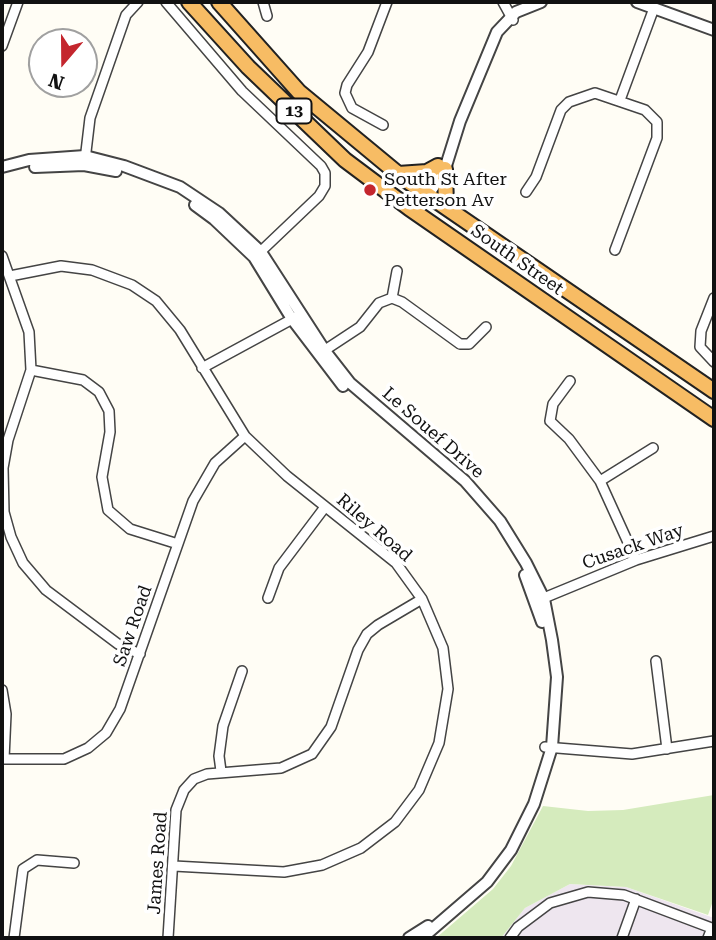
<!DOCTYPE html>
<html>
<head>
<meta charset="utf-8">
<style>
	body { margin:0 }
	#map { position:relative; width:716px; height:940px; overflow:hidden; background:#fffdf5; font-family:"Roboto Serif",serif }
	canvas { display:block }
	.frame { position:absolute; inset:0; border:4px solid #111; pointer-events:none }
	.north { position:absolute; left:28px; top:28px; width:70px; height:70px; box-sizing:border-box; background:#fff; border:2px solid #a0a0a0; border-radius:50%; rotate:200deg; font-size:19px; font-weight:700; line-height:28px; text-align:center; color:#111 }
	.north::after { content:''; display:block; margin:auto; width:24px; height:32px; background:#c4262e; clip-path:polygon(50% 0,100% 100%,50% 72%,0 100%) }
</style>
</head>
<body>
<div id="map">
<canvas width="716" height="940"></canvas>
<div class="frame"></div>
<div class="north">N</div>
</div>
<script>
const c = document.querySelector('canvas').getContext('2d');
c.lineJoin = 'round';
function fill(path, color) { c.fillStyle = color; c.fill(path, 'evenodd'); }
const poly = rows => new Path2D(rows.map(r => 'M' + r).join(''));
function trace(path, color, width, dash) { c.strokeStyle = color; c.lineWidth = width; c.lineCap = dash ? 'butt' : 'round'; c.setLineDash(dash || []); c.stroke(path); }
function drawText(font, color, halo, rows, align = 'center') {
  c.font = font + ' "Roboto Serif",serif'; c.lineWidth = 7; c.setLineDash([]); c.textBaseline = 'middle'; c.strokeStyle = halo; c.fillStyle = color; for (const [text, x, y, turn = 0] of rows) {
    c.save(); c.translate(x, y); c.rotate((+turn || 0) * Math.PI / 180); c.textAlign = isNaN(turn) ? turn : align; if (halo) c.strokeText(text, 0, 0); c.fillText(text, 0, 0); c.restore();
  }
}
fill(poly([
	[570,884,626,887,714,918,714,938,501,938,525,908]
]), '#eee6ef');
fill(poly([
	[714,795,714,898,708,915,626,887,570,884,525,908,501,938,436,938,493,889,511,866,543,806,588,811,623,810]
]), '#d5ebbd');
const minor = poly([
	[166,2,242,91,321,166,325,173,325,186,319,196,257,255],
	[263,2,267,16],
	[503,2,513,20],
	[2,46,18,2],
	[620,100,654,8],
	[383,125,352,108,345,93,347,85,368,52,387,2],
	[85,160,90,118,126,15,138,2],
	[526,192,536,177,561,110,569,102,595,93,645,110,657,122,657,138,615,250],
	[2,256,29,332,31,370,8,440,3,468,4,512,11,537,23,563,46,590,118,644,140,654],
	[10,276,61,266,92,270,132,285,156,301,180,330,245,436,287,476,396,563,422,599,443,648,448,689,439,743,419,790,395,822,361,848,322,865,284,872,174,866],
	[392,298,402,302,460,344,469,344,486,327],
	[714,298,701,331,700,347,714,362],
	[319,354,360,327,379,303,392,298,397,271],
	[202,368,296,317],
	[31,370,83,380,99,392,109,411,110,432,102,477,108,510,130,529,178,544],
	[570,381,553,404,550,421,569,439,600,481,636,560],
	[600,481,653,448],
	[268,598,279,568,325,507],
	[539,600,636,560,714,536],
	[656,661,667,749],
	[2,690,6,714,4,759],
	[545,747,632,754,714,741],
	[2,759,64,759,88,748,106,733,120,709,193,501,215,463,245,436],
	[221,771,219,756,223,726,242,671],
	[14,938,23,869,37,860,74,863],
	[168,938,176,810,184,790,194,779,207,774,281,768,312,754,331,727,358,650,367,634,378,625,422,599],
	[510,938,518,927,550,903,588,892,624,895,714,929],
	[622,938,636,899],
	[708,938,712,928]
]);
const tertiary = poly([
	[637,2,714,30],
	[2,167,29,160,85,156,124,166,180,187,219,213,261,252,325,351,350,383,465,481,500,521,526,563,544,599,552,640,557,677,552,747,534,804,511,850,487,882,422,938],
	[35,167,84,165,116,171],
	[195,205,214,219,254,257,292,319,343,386],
	[409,208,437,168],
	[416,214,445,169,460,121,497,32,516,12,541,2],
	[525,575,542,622],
	[409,938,428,926]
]);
const trunk = poly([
	[189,2,248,67,345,160,409,208,714,419],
	[219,2,299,92,403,178,714,391],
	[445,169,446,207],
	[398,174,427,172,438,166]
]);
trace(minor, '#444', 12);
trace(tertiary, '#444', 14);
trace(trunk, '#222', 18);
trace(minor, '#fff', 9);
trace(tertiary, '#fff', 10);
trace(trunk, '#f7bc64', 14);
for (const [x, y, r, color] of [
	[370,190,7,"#c4262e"]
]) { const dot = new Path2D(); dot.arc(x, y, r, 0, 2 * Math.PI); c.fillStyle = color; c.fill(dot); trace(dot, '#fff', 2.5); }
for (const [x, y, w] of [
	[294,111,35]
]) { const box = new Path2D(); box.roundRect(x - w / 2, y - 12.5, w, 25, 5); c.fillStyle = '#fff'; c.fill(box); trace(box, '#111', 2); }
drawText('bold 16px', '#111', null, [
	["13",294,111]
]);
drawText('18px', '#111', '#fff', [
	["South St After",384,180],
	["Petterson Av",384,201]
], 'left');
drawText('18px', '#111', '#fff', [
	["South Street",517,260,35],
	["Le Souef Drive",433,433,41],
	["Riley Road",374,528,41],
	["Cusack Way",633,547,-19],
	["Saw Road",133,626,-71],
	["James Road",158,863,-86]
]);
</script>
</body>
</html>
